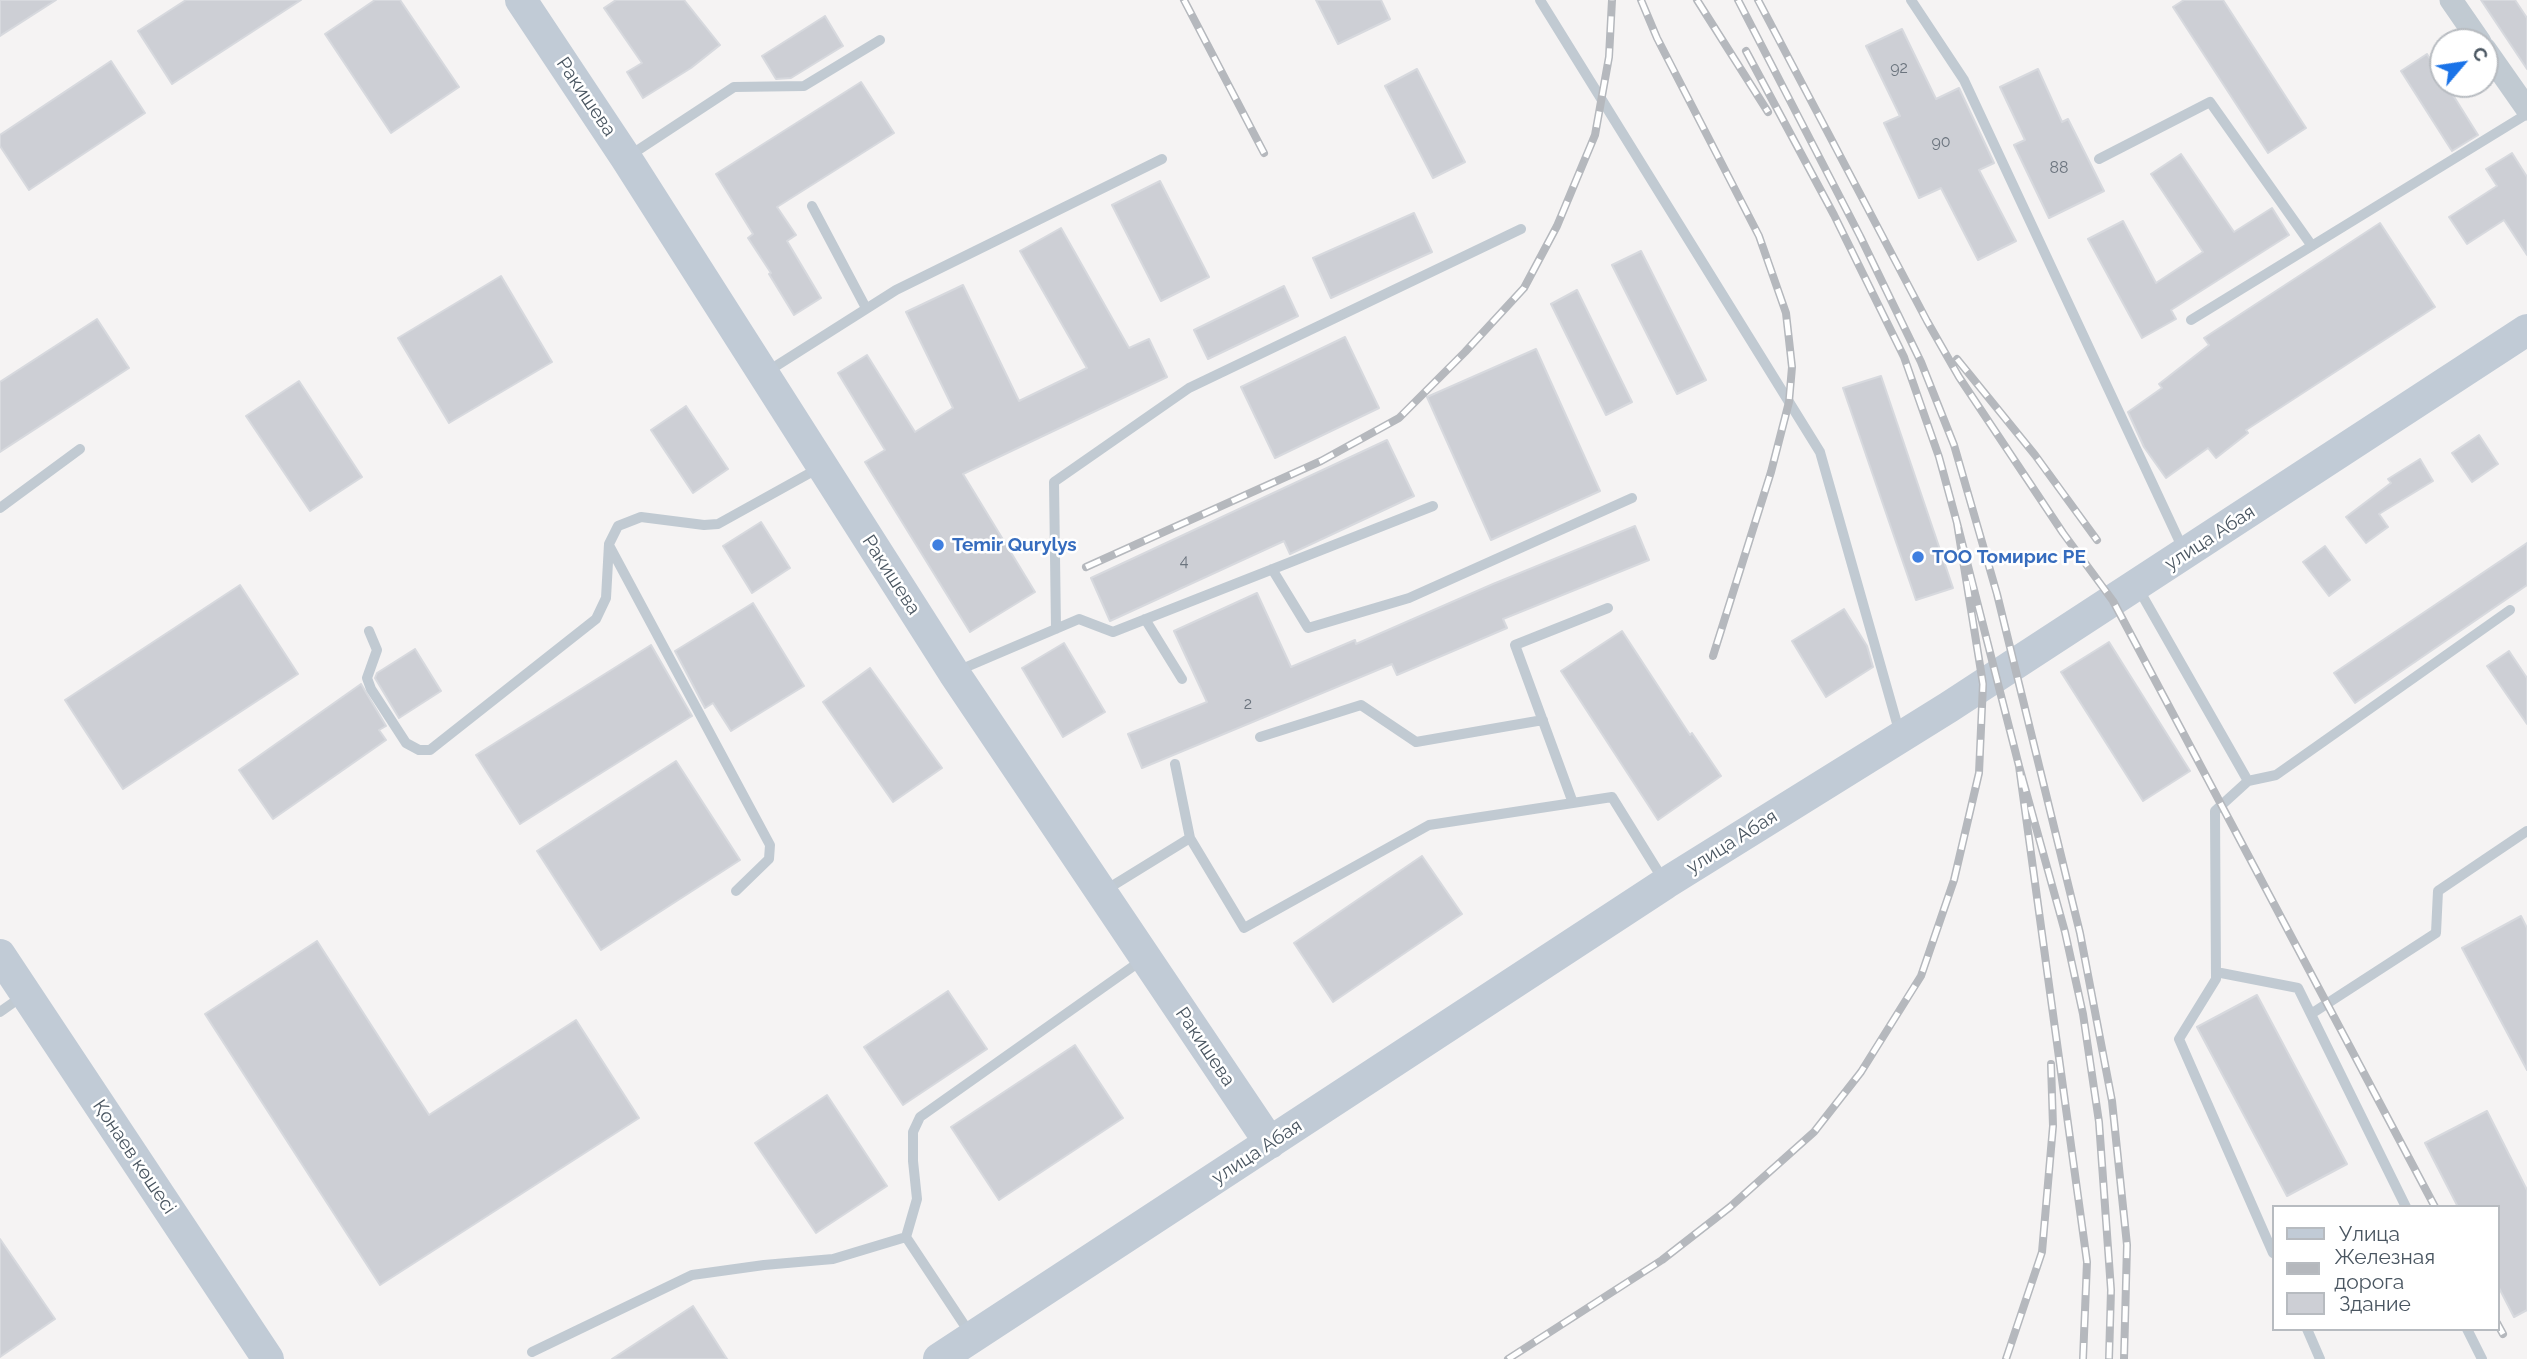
<!DOCTYPE html>
<html>
<head>
<meta charset="utf-8">
<style>
	body { margin:0 }
	#map { position:relative; width:2527px; height:1359px; overflow:hidden; background:#f5f3f3; font-family:Raleway,sans-serif }
	canvas { display:block }
	.legend { position:absolute; left:2272px; top:1205px; width:228px; height:126px; box-sizing:border-box; background:#fff; border:2px solid #b7bbc0; margin:0; padding:9px 12px; list-style:none; font-size:21px; color:#4a5661 }
	.legend li { display:flex; align-items:center; gap:14px; height:35px }
	.legend b { width:35px; border:2px solid #b7bbc0 }
	.north { position:absolute; left:2429px; top:28px; width:70px; height:70px; box-sizing:border-box; background:#fff; border:2px solid #b7bbc0; border-radius:50%; rotate:61deg; font-size:19px; font-weight:700; line-height:28px; text-align:center; color:#4a5661 }
	.north::after { content:''; display:block; margin:auto; width:24px; height:32px; background:#1a73e8; clip-path:polygon(50% 0,100% 100%,50% 72%,0 100%) }
</style>
</head>
<body>
<div id="map">
<canvas width="2527" height="1359"></canvas>
<ul class="legend">
<li><b style="height:9px;background:#c1cbd6"></b>Улица</li>
<li><b style="height:9px;background:#b5b8bd"></b>Железная дорога</li>
<li><b style="height:19px;background:#cdcfd5"></b>Здание</li>
</ul>
<div class="north">С</div>
</div>
<script>
const c = document.querySelector('canvas').getContext('2d');
c.lineJoin = 'round';
function fill(path, color) { c.fillStyle = color; c.fill(path, 'evenodd'); }
const poly = rows => new Path2D(rows.map(r => 'M' + r).join(''));
function trace(path, color, width, dash) { c.strokeStyle = color; c.lineWidth = width; c.lineCap = dash ? 'butt' : 'round'; c.setLineDash(dash || []); c.stroke(path); }
function drawText(font, color, halo, rows, align = 'center') {
  c.font = font + ' Raleway,sans-serif'; c.lineWidth = 5; c.setLineDash([]); c.textBaseline = 'middle'; c.strokeStyle = halo; c.fillStyle = color; for (const [text, x, y, turn = 0] of rows) {
    c.save(); c.translate(x, y); c.rotate((+turn || 0) * Math.PI / 180); c.textAlign = isNaN(turn) ? turn : align; if (halo) c.strokeText(text, 0, 0); c.fillText(text, 0, 0); c.restore();
  }
}
const building = poly([
	[0,0,56,0,0,36,0,0],
	[186,0,301,0,172,84,138,31,186,0],
	[375,0,400,0,459,87,391,133,325,34,375,0],
	[616,0,684,0,720,45,691,68,643,98,627,72,642,63,604,8,616,0],
	[1316,0,1381,0,1390,19,1338,44,1316,0],
	[2184,0,2223,0,2306,128,2268,153,2173,7,2184,0],
	[2481,0,2515,0,2527,18,2527,69,2481,0],
	[825,16,843,46,791,78,776,79,762,56,825,16],
	[1902,29,1936,99,1959,88,1994,163,1979,170,2016,241,1978,260,1941,188,1919,198,1884,123,1900,116,1866,46,1902,29],
	[2427,54,2443,79,2443,84,2446,84,2478,135,2452,151,2401,71,2427,54],
	[111,61,145,113,29,190,0,146,0,135,111,61],
	[1417,69,1465,162,1433,178,1385,86,1417,69],
	[2038,69,2062,122,2068,119,2104,191,2049,218,2014,145,2025,140,2000,87,2038,69],
	[861,82,894,133,777,207,796,235,787,241,821,298,794,315,769,274,771,273,748,238,753,234,716,174,861,82],
	[2512,153,2527,177,2527,255,2504,220,2467,244,2449,217,2497,186,2486,169,2512,153],
	[2181,154,2234,232,2272,208,2289,235,2171,310,2176,319,2142,338,2088,239,2123,221,2156,283,2203,252,2151,174,2181,154],
	[1160,181,1209,277,1161,301,1112,205,1160,181],
	[1414,213,1432,252,1331,298,1313,258,1414,213],
	[2380,223,2435,307,2246,430,2248,433,2216,458,2208,448,2166,478,2144,447,2128,412,2162,388,2159,384,2209,345,2204,338,2380,223],
	[1061,228,1129,348,1149,339,1167,377,963,474,1035,592,970,632,865,462,885,450,838,373,867,355,915,432,953,408,906,312,963,285,1019,401,1087,368,1020,251,1061,228],
	[1641,251,1706,380,1677,394,1612,265,1641,251],
	[501,276,552,362,449,423,398,338,501,276],
	[1284,286,1298,316,1208,359,1194,330,1284,286],
	[1577,290,1632,402,1606,415,1551,304,1577,290],
	[97,319,129,368,0,452,0,382,97,319],
	[1345,337,1379,408,1275,458,1241,387,1345,337],
	[1536,349,1600,491,1491,540,1427,397,1536,349],
	[1881,376,1953,588,1916,600,1843,388,1881,376],
	[299,381,362,477,310,511,246,416,299,381],
	[686,406,728,469,693,493,651,430,686,406],
	[2479,435,2498,464,2472,482,2452,453,2479,435],
	[1387,440,1414,496,1290,554,1284,541,1110,621,1091,578,1387,440],
	[2420,459,2433,481,2379,514,2388,527,2366,543,2346,517,2391,483,2388,479,2420,459],
	[761,522,790,568,752,593,723,546,761,522],
	[1635,526,1649,560,1503,619,1507,628,1397,675,1392,664,1142,768,1128,734,1207,702,1174,631,1257,593,1291,667,1355,640,1356,644,1493,584,1635,526],
	[2527,543,2527,585,2355,703,2334,673,2527,543],
	[2325,546,2350,580,2329,596,2303,562,2325,546],
	[240,585,298,674,123,789,65,700,240,585],
	[753,603,804,686,731,731,713,703,705,708,675,651,753,603],
	[1844,609,1867,646,1873,667,1826,697,1792,641,1844,609],
	[1622,631,1690,735,1692,733,1721,776,1658,820,1561,671,1622,631],
	[2109,642,2190,771,2143,801,2061,672,2109,642],
	[1064,643,1105,712,1063,737,1022,668,1064,643],
	[651,645,692,716,520,824,476,755,651,645],
	[415,649,441,691,399,718,375,678,377,673,415,649],
	[2509,651,2527,678,2527,724,2487,666,2509,651],
	[870,668,942,768,893,802,823,702,870,668],
	[361,684,386,726,379,730,386,740,273,819,239,770,361,684],
	[676,761,740,860,601,950,537,851,676,761],
	[1422,856,1462,914,1333,1002,1294,943,1422,856],
	[2521,916,2527,928,2527,1070,2462,948,2521,916],
	[317,941,429,1115,576,1020,639,1118,380,1285,205,1014,317,941],
	[948,991,987,1049,903,1105,864,1047,948,991],
	[2257,995,2347,1164,2287,1196,2197,1027,2257,995],
	[1075,1045,1123,1118,999,1200,951,1127,1075,1045],
	[827,1095,887,1186,816,1233,755,1143,827,1095],
	[2487,1111,2527,1190,2527,1310,2514,1317,2497,1284,2497,1207,2458,1207,2425,1143,2487,1111],
	[0,1239,55,1319,0,1357,0,1239],
	[693,1306,727,1359,612,1359,693,1306]
]);
fill(building, '#cdcfd5');
trace(building, '#d7d9de', 2);
trace(poly([
	[1540,0,1820,452,1900,734],
	[1911,0,1964,80,2184,551],
	[629,156,734,87,804,86,880,40],
	[2099,159,2210,102,2312,246],
	[812,206,866,308],
	[2191,320,2527,114],
	[765,373,896,290,1162,159],
	[0,508,80,449],
	[610,547,770,845,769,859,736,891],
	[1272,569,1308,628,1409,598,1632,498],
	[2138,588,2248,781,2215,811,2216,979,2179,1039,2273,1253],
	[1145,619,1182,679],
	[1056,629,1054,482,1189,388,1521,229],
	[369,631,377,650,367,678,371,689,406,743,419,750,430,750,596,619,606,598,609,544,618,526,641,517,704,525,718,524,819,468],
	[957,671,1079,619,1113,632,1433,506],
	[1260,737,1361,705,1416,742,1543,720],
	[1175,764,1190,838],
	[2248,781,2276,775,2510,610],
	[1573,803,1515,645,1608,608],
	[1104,891,1190,838,1244,928,1429,825,1612,797,1664,881],
	[2216,972,2298,988,2406,1207],
	[0,1012,24,995],
	[2311,1014,2436,933,2438,891,2527,831],
	[2307,1329,2320,1359],
	[2467,1329,2482,1359],
	[971,1335,906,1237,917,1199,913,1161,913,1132,920,1117,1142,960],
	[532,1352,692,1275,764,1265,833,1259,906,1237]
]), '#c1cad2', 10);
trace(poly([
	[2451,0,2480,42],
	[2485,49,2527,109]
]), '#c1cad2', 23);
trace(poly([
	[521,0,626,158,954,673,1270,1143],
	[0,955,268,1359],
	[939,1359,1666,883,1949,707,2527,330]
]), '#c1cbd6', 32);
const rail = poly([
	[1184,0,1264,153],
	[1641,0,1657,38,1759,236,1786,313,1792,367,1789,402,1771,472,1713,656],
	[1697,0,1768,112],
	[1738,0,1860,236,1921,362,1954,445,1997,594,2080,933,2112,1101,2127,1245,2124,1359],
	[1758,0,1927,321,1959,377,2063,533,2113,601,2435,1207],
	[1746,51,1834,215,1904,357,1939,457,1957,523],
	[1957,359,2035,455,2097,540],
	[1086,567,1321,461,1399,418,1465,352,1524,288,1557,226,1595,135,1609,57,1612,0],
	[2497,1323,2503,1334],
	[1508,1359,1662,1260,1730,1207,1814,1132,1861,1072,1921,976,1954,880,1979,773,1983,684,1957,523,2019,766],
	[2006,1359,2042,1252,2053,1126,2051,1064],
	[2083,1359,2087,1262,2019,766,2065,932,2083,1014,2099,1122,2111,1290,2109,1359]
]);
trace(rail, '#b5b8bd', 8);
trace(rail, '#fff', 5, [16]);
for (const [x, y, r, color] of [
	[938,545,7,"#3f7fe0"],
	[1918,557,7,"#3f7fe0"]
]) { const dot = new Path2D(); dot.arc(x, y, r, 0, 2 * Math.PI); c.fillStyle = color; c.fill(dot); trace(dot, '#fff', 2.5); }
drawText('16px', '#6b747e', null, [
	["92",1899,68],
	["90",1941,142],
	["88",2059,168],
	["4",1184,561],
	["2",1248,704]
]);
drawText('19px', '#4a5661', '#fff', [
	["Ракишева",586,97,56],
	["улица Абая",2210,538,-33],
	["Ракишева",891,575,57],
	["улица Абая",1732,842,-32],
	["Ракишева",1205,1047,56],
	["улица Абая",1257,1152,-33],
	["Қонаев көшесі",134,1157,56]
]);
drawText('bold 19px', '#366cbe', '#fff', [
	["Temir Qurylys",952,545],
	["ТОО Томирис РЕ",1932,557]
], 'left');
</script>
</body>
</html>
